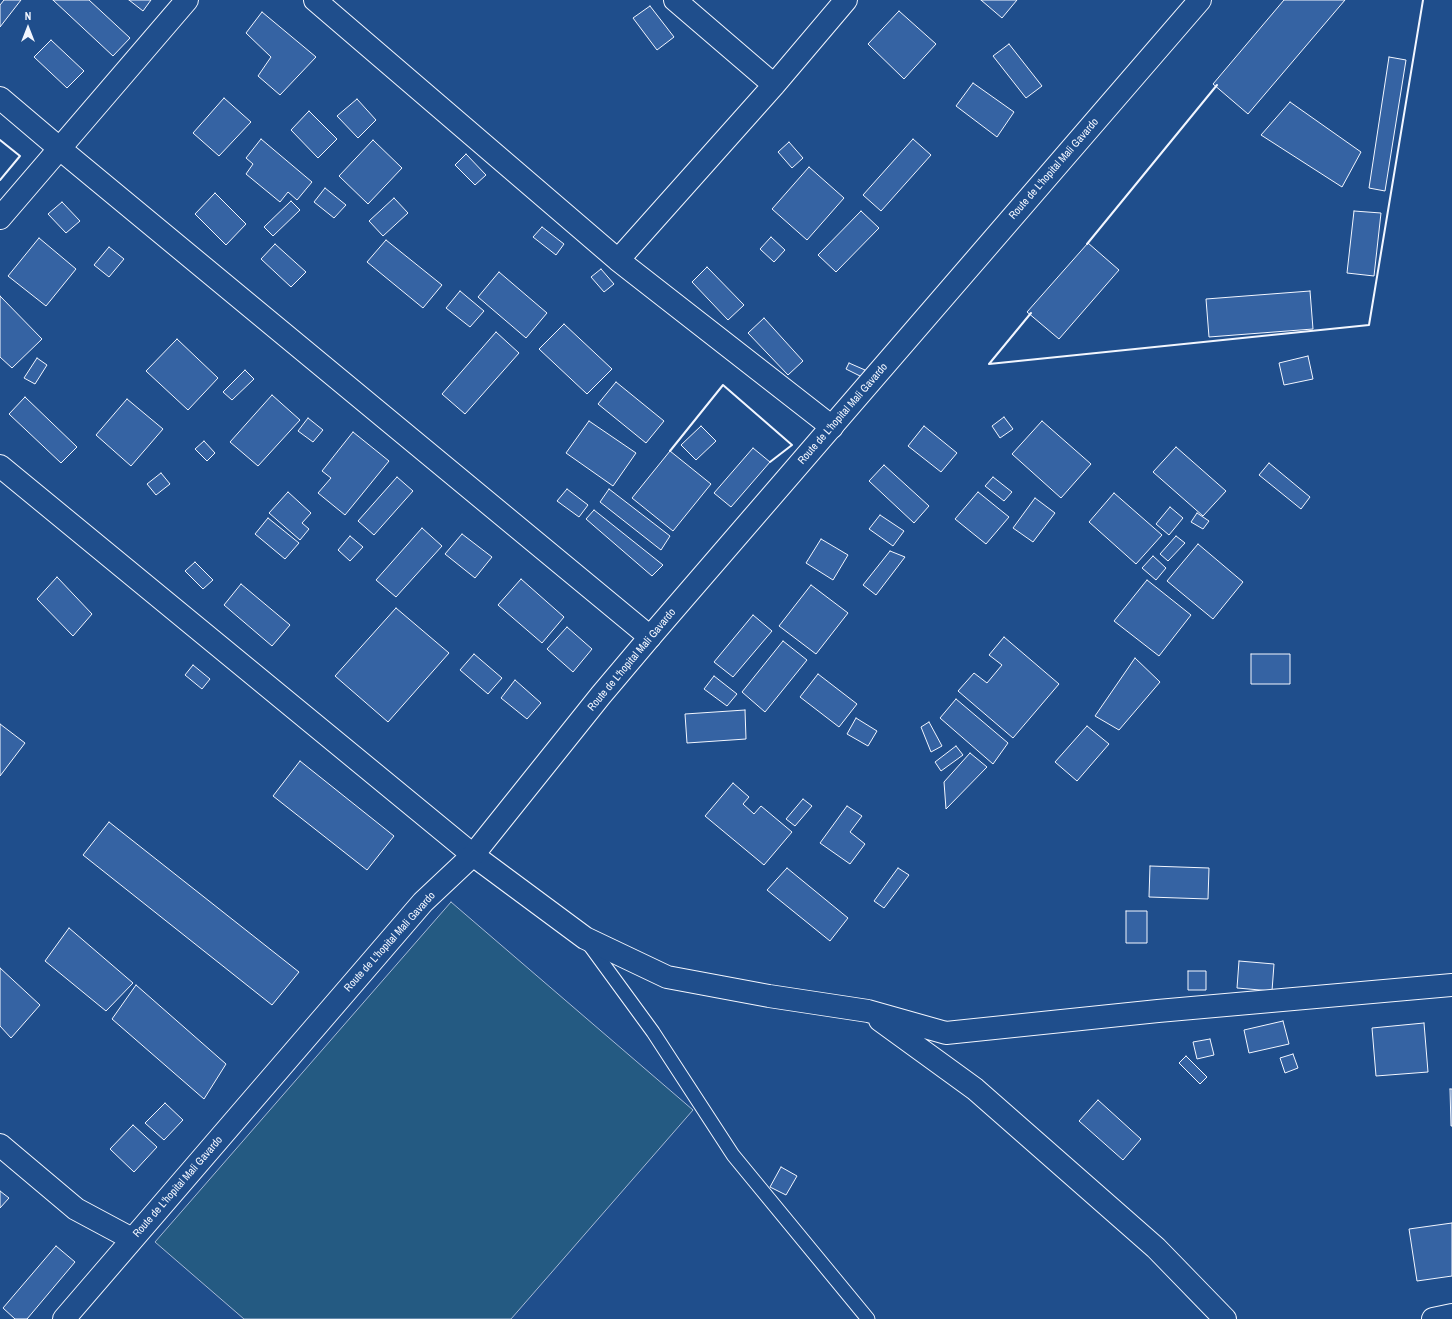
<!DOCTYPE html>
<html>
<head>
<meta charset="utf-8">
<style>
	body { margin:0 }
	#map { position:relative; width:1452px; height:1319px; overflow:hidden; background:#1f4e8c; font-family:"Archivo Narrow",sans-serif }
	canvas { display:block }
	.north { position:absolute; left:8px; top:8px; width:40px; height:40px; -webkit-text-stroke:3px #1f4e8c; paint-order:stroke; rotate:0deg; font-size:11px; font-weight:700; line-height:16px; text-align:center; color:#f2f6ff }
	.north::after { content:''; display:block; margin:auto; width:14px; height:18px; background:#f2f6ff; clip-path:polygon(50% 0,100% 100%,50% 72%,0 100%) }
</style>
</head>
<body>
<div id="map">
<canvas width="1452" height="1319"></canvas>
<div class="north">N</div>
</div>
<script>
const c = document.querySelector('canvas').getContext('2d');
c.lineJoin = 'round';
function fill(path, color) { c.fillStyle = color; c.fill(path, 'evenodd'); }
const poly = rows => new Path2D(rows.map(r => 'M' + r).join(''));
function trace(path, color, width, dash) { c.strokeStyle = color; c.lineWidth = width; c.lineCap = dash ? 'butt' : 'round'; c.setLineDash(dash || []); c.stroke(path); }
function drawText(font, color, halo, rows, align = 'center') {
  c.font = font + ' "Archivo Narrow",sans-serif'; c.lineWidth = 3; c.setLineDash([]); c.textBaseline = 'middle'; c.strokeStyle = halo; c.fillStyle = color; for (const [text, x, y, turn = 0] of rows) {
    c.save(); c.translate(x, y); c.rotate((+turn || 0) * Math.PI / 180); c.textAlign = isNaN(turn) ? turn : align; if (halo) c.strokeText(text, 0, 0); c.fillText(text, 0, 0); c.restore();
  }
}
const green = poly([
	[451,902,693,1110,511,1319,244,1319,155,1242,451,902]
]);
fill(green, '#245a82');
trace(green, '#a8bbd7', 1);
const building = poly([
	[4,0,21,0,0,27,0,5,4,0],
	[53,0,89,0,130,38,113,56,53,0],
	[129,0,151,0,143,11,129,0],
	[981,0,1017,0,1002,18,981,0],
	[1284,0,1345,0,1248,114,1213,84,1284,0],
	[650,6,674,37,657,50,633,18,650,6],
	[899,11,936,44,904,79,868,44,899,11],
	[262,12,316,57,280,95,258,76,271,57,246,33,262,12],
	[51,40,84,71,67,88,34,57,51,40],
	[1009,44,1042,86,1026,98,993,56,1009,44],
	[1389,57,1406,60,1385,191,1369,188,1389,57],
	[973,83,1014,112,997,137,956,106,973,83],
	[224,98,251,122,219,156,193,133,224,98],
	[357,99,376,120,358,138,337,116,357,99],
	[1290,102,1361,152,1342,187,1261,135,1290,102],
	[309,111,337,139,318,158,291,130,309,111],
	[261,139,312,182,297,200,288,192,280,202,246,174,253,164,246,158,261,139],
	[913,139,931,155,881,211,863,195,913,139],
	[373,140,402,168,368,204,339,176,373,140],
	[789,142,803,158,792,168,778,152,789,142],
	[466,154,486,175,475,185,455,165,466,154],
	[809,167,844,198,807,240,772,209,809,167],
	[325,188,346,205,334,218,314,202,325,188],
	[215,193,246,224,226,245,195,214,215,193],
	[394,198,408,213,383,236,369,221,394,198],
	[291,201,300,210,273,236,264,227,291,201],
	[62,202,80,221,66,233,48,214,62,202],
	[861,211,879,228,836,272,818,255,861,211],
	[1354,211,1381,213,1374,276,1347,273,1354,211],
	[542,227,564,244,556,255,533,237,542,227],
	[771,237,785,250,774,262,760,249,771,237],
	[39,238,76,269,46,306,8,276,39,238],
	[386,240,442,285,423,308,367,262,386,240],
	[1088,243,1119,270,1059,339,1027,312,1088,243],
	[275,244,306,272,291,287,261,259,275,244],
	[109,247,124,259,109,277,94,265,109,247],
	[707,267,744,305,728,320,692,282,707,267],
	[601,269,614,284,604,292,591,277,601,269],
	[499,272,547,313,526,338,478,297,499,272],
	[460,291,484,311,470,327,446,308,460,291],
	[1310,291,1313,329,1209,337,1206,299,1310,291],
	[0,296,42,339,12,368,0,357,0,296],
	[764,318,803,361,788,375,748,333,764,318],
	[564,324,612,369,587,394,539,349,564,324],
	[496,332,519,353,465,414,442,394,496,332],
	[177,339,218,378,188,410,146,371,177,339],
	[1308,356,1313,379,1284,385,1279,363,1308,356],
	[37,358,47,365,35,384,24,378,37,358],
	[849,363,865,370,862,377,846,369,849,363],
	[245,370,254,379,232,400,223,392,245,370],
	[616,382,664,421,646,443,598,404,616,382],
	[272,395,300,420,258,466,230,442,272,395],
	[25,397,77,447,61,463,9,414,25,397],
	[127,399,163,429,131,466,96,435,127,399],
	[1004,417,1013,429,1000,438,992,426,1004,417],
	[308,418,323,430,313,442,298,431,308,418],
	[589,421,636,453,613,486,566,453,589,421],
	[1042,421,1091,464,1061,498,1012,454,1042,421],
	[701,426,716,441,696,460,681,445,701,426],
	[924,426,957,453,941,472,908,446,924,426],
	[353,432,389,461,345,515,318,493,331,478,322,471,353,432],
	[204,441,215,453,207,461,195,449,204,441],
	[1176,447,1226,491,1203,516,1153,472,1176,447],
	[753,448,770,462,731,507,714,493,753,448],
	[670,451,711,484,673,531,632,498,670,451],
	[1269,463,1310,497,1301,509,1259,475,1269,463],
	[884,465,929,506,914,523,869,481,884,465],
	[161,473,170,484,156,495,147,484,161,473],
	[397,477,413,491,374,535,358,521,397,477],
	[993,477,1012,492,1004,501,985,486,993,477],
	[567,489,588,505,579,517,557,501,567,489],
	[609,489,670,536,661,550,600,502,609,489],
	[288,492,311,513,302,523,309,529,300,540,269,513,288,492],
	[978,492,1009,517,986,544,955,519,978,492],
	[1114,493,1162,535,1136,564,1089,522,1114,493],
	[1035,498,1055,513,1033,542,1013,528,1035,498],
	[1170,507,1183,518,1169,535,1156,524,1170,507],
	[594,510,663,565,652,576,586,519,594,510],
	[1197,513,1209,521,1203,529,1191,522,1197,513],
	[880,515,904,531,893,546,869,529,880,515],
	[268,518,299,543,285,559,255,534,268,518],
	[422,528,442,546,396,597,376,580,422,528],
	[462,534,492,557,475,578,445,554,462,534],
	[350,536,363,547,350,561,338,550,350,536],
	[1176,536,1185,543,1168,561,1160,554,1176,536],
	[821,539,848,555,833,580,806,563,821,539],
	[1198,544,1243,582,1213,619,1167,581,1198,544],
	[890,551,905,557,876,595,863,585,890,551],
	[1153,556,1166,568,1156,580,1142,568,1153,556],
	[195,562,213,580,203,589,185,571,195,562],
	[57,577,92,614,73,636,37,599,57,577],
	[521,579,564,617,542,643,498,605,521,579],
	[1147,580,1191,615,1159,656,1114,621,1147,580],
	[241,584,290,625,272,646,224,605,241,584],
	[811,585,848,613,816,654,779,626,811,585],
	[396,608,449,653,388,722,335,676,396,608],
	[753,615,772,631,733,677,714,662,753,615],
	[567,627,592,649,573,672,547,649,567,627],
	[1004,637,1059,684,1013,738,958,691,974,673,987,683,1002,665,989,655,1004,637],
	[783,641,807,660,765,712,742,692,783,641],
	[474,654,502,678,488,694,460,670,474,654],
	[1251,654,1290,654,1290,684,1251,684,1251,654],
	[1135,658,1160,682,1119,730,1095,716,1135,658],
	[193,665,210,679,202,689,185,675,193,665],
	[818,674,857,704,839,727,800,697,818,674],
	[714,676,737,694,727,706,704,689,714,676],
	[515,680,541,703,527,719,501,698,515,680],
	[956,699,1008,743,993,764,940,718,956,699],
	[745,710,746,739,687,743,685,714,745,710],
	[856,718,877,731,868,746,847,734,856,718],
	[929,722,942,746,931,752,921,727,929,722],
	[0,724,25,743,0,776,0,724],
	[1087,726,1109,744,1077,781,1055,762,1087,726],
	[956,746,963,755,941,771,935,762,956,746],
	[970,753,987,767,946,809,944,782,970,753],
	[300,761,394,836,367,870,273,796,300,761],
	[733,783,749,797,743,804,754,814,761,806,792,832,764,865,705,816,733,783],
	[803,799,812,806,795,826,786,819,803,799],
	[847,806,862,816,850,832,865,844,850,864,820,843,847,806],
	[109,822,299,972,272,1005,83,855,109,822],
	[1150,866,1209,868,1208,899,1149,897,1150,866],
	[787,868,848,918,830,941,767,890,787,868],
	[898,868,909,875,884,908,874,901,898,868],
	[1126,911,1147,911,1147,943,1126,943,1126,911],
	[69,928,133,983,106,1011,45,961,69,928],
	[1239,961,1274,964,1272,991,1237,988,1239,961],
	[0,968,40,1005,11,1038,0,1026,0,968],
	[1188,971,1206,971,1206,990,1188,990,1188,971],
	[136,985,226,1064,204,1099,112,1019,136,985],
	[1283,1021,1289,1044,1249,1053,1244,1030,1283,1021],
	[1424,1023,1428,1072,1376,1076,1372,1028,1424,1023],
	[1210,1039,1214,1055,1197,1059,1193,1042,1210,1039],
	[1293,1054,1298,1068,1285,1073,1280,1058,1293,1054],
	[1186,1056,1207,1077,1200,1084,1179,1063,1186,1056],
	[1450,1089,1452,1089,1452,1126,1451,1126,1450,1089],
	[1098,1100,1141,1139,1123,1160,1079,1121,1098,1100],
	[165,1103,183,1120,164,1140,145,1123,165,1103],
	[133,1125,157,1147,134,1172,110,1149,133,1125],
	[781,1167,797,1176,786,1195,770,1187,781,1167],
	[0,1191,9,1198,0,1208,0,1191],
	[1452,1223,1452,1276,1417,1281,1409,1229,1452,1223],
	[56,1246,75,1262,27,1319,15,1319,3,1308,56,1246]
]);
fill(building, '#3563a3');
trace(building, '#f2f6ff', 1);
const service = poly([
	[588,943,653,1032,733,1155,868,1319]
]);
const minor = poly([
	[315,0,618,260,832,427],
	[675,0,774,85],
	[0,98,59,148,650,637],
	[0,218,187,0],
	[618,260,774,85,846,0],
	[0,466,473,855,585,938,667,977,769,996,868,1011,946,1033,1158,1011,1452,985],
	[880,1020,975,1089,1156,1248,1225,1319],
	[0,1145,76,1209,132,1239],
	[1433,1319,1452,1315]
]);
const secondary = poly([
	[64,1319,423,902,473,855,601,695,650,637,1200,0]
]);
trace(service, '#f2f6ff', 15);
trace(minor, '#f2f6ff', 24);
trace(secondary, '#f2f6ff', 24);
trace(service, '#1f4e8c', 13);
trace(minor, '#1f4e8c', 22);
trace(secondary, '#1f4e8c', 22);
trace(poly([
	[0,140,20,156,0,180],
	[1087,244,1217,85],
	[1031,313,989,364,1369,325,1423,0],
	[670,451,723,385,792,445,770,462]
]), '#f2f6ff', 2);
drawText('11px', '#f2f6ff', '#1f4e8c', [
	["Route de L'hopital Mali Gavardo",1054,169,-49],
	["Route de L'hopital Mali Gavardo",843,414,-49],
	["Route de L'hopital Mali Gavardo",632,660,-50],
	["Route de L'hopital Mali Gavardo",390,942,-48],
	["Route de L'hopital Mali Gavardo",178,1187,-49]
]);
</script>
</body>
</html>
